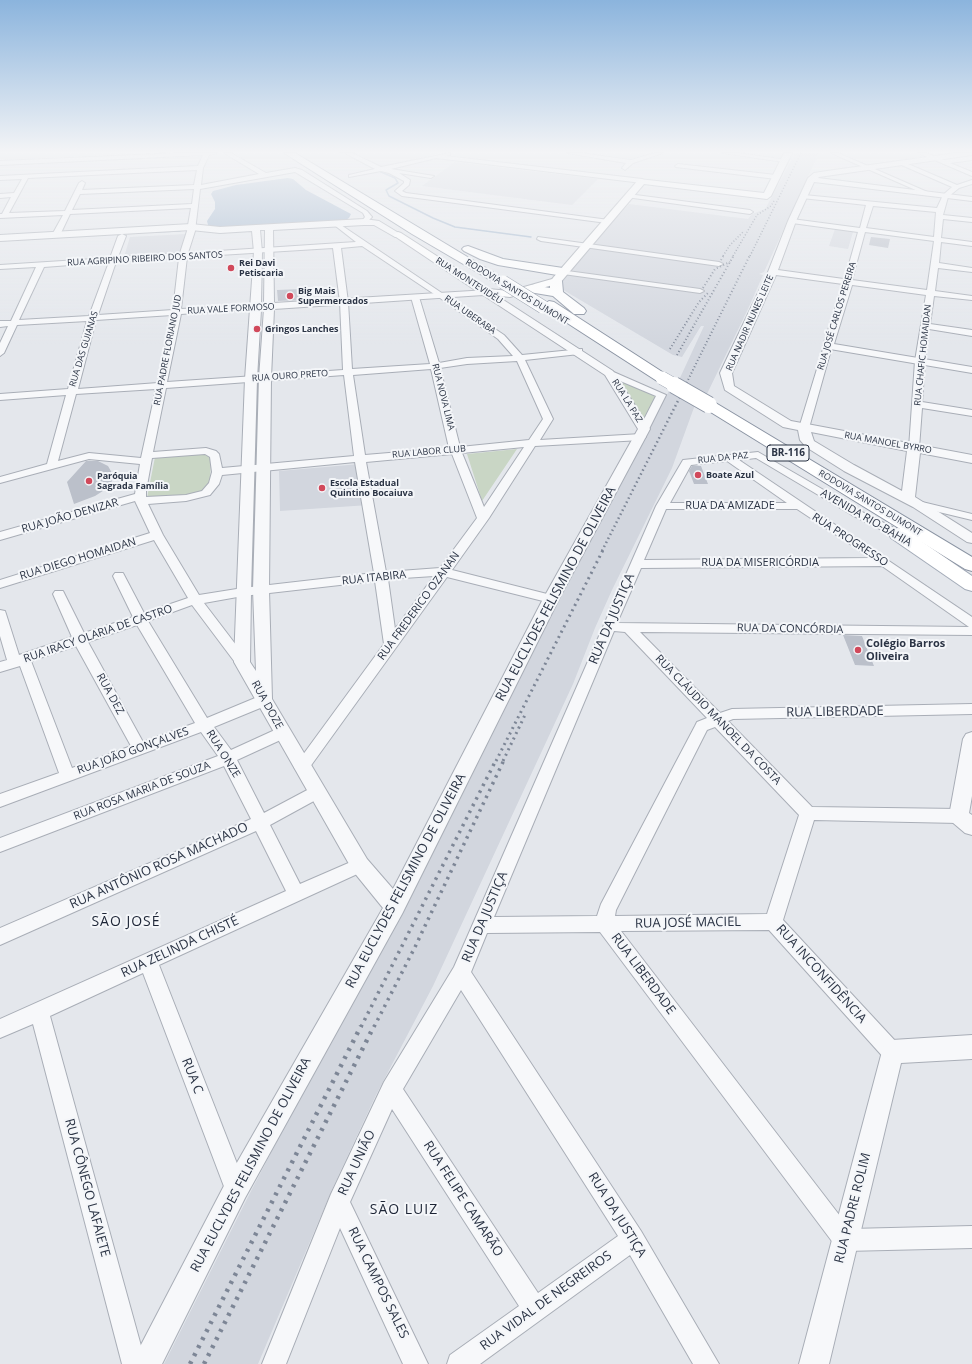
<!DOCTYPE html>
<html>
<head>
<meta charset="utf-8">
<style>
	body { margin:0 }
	canvas { display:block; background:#e4e7ec }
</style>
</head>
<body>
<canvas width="972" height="1364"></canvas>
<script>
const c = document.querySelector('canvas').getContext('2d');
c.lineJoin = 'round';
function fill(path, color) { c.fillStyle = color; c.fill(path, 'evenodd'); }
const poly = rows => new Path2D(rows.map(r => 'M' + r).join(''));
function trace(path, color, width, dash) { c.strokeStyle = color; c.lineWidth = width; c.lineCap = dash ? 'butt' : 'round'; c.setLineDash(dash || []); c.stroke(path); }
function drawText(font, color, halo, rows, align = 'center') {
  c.font = font + ' "Open Sans",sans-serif'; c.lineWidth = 4; c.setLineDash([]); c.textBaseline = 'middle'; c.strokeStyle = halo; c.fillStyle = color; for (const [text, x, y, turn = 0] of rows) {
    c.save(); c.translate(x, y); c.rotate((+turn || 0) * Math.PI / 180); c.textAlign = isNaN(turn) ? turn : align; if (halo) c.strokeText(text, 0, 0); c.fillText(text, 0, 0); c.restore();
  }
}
fill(poly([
	[795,153,819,153,764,272,759,274,763,275,748,309,706,396,679,380,704,326,701,326,682,357,673,355,560,288,559,281,629,204,748,219,752,214,765,209,768,204],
	[455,162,598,179,572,205,422,186],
	[835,229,853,232,848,249,829,246],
	[186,234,182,254,124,257,130,237],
	[671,387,696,402,672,468,612,590,595,628,573,684,433,986,376,1095,334,1185,258,1364,164,1364,250,1193],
	[360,464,369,505,280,511,279,471]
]), '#d2d6de');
fill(poly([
	[614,376,657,395,643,423],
	[517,449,482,501,467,454],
	[201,453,211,457,210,482,203,490,196,494,147,498,155,457]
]), '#c9d6c5');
fill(poly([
	[288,178,293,179,306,190,351,214,349,218,344,221,248,227,214,227,208,225,207,221,215,209,215,202,211,194,213,191,236,185]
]), '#9fb4cc');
trace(poly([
	[340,153,343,153],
	[381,172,395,178,398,183,386,190,389,196,433,218,455,227,531,237],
	[153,232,180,231]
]), '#9fb4cc', 1.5);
fill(poly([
	[871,237,890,239,888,248,869,245],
	[302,289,303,300,278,301,277,290],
	[86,461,98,461,108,466,112,473,112,481,106,489,95,496,74,504,67,482],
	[692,466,701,466,708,484,694,484,689,471],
	[843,635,862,636,874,666,855,665]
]), '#bbc0ca');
const minor = poly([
	[181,153,217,153,209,155,203,168,201,185,259,174,224,153,231,153,266,173,295,168,302,170,367,211,372,217,366,223,362,223,361,222,365,217,363,213,295,172,200,189,195,231,188,253,356,242,333,224,338,223,504,335,522,355,582,349,582,353,579,354,525,360,553,419,540,440,641,434,646,437,641,440,535,446,489,518,452,570,555,596,557,599,555,602,551,603,447,577,307,771,302,773,297,771,294,767,384,644,375,581,243,596,204,603,249,662,247,665,242,667,237,665,192,605,148,621,207,718,260,696,265,695,270,696,272,700,270,704,214,727,231,750,277,729,282,727,287,729,289,733,287,737,237,760,264,813,311,788,317,786,323,788,325,792,323,796,270,825,300,884,360,858,366,860,368,865,366,870,159,965,247,1189,244,1197,236,1200,228,1197,143,973,50,1016,146,1364,122,1364,33,1024,0,1038,0,1019,286,891,256,831,0,945,0,928,251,819,224,766,0,852,0,838,218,756,201,732,0,807,0,794,59,773,20,666,0,672,0,662,7,660,0,636,0,610,5,611,6,614,19,655,72,637,53,594,55,591,63,591,84,633,133,617,113,576,115,573,123,573,144,613,188,598,154,540,0,588,0,580,150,533,135,501,0,540,0,532,135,494,140,464,89,459,0,483,0,477,47,464,66,395,0,400,0,394,68,389,87,321,17,325,4,353,0,356,0,343,8,326,0,327,0,321,11,321,36,267,0,269,0,265,110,258,118,236,122,234,126,236,118,257,180,253,187,231,191,208,70,214,60,235,56,237,52,235,63,215,0,218,0,214,2,214,11,197,0,198,0,194,14,193,22,179,0,180,0,176,198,166,203,155,0,165,0,161,181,153],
	[197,170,194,185,82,190,85,183,82,181,79,183,65,211,9,213,28,178,197,170],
	[194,189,192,204,72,210,80,194,194,189],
	[362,246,440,298,498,339,513,356,467,358,439,363,419,297,415,295,411,297,430,364,352,369,348,302,341,248,362,246],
	[333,248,340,302,343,370,167,382,181,314,256,309,260,307,256,305,181,309,187,257,333,248],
	[179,258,173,310,98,315,116,262,179,258],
	[109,262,89,316,19,320,44,267,109,262],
	[172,315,158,383,78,389,96,320,172,315],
	[517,361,543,419,529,440,460,447,440,368,467,364,517,361],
	[431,369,449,448,365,455,353,375,431,369],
	[344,375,354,456,222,468,219,454,216,451,206,448,153,452,166,388,344,375],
	[156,389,141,458,89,453,58,461,76,394,156,389],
	[524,447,484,507,462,453,524,447],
	[205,454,210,457,212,472,209,483,202,491,186,495,146,497,146,491,152,458,205,454],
	[452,454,477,518,440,568,386,572,366,462,452,454],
	[355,462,374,573,243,588,199,595,163,535,148,504,186,501,210,495,219,484,222,475,355,462],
	[434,576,395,629,388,579,434,576],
	[137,625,195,723,143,742,88,642,137,625],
	[76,646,131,746,72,768,31,661,76,646],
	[345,153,352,153,381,167,450,153,450,155,446,156,642,179,645,181,642,183,436,158,391,169,434,176,431,178,399,173,410,180,409,185,402,191,406,193,609,220,609,222,607,223,402,196,395,191,404,183,404,181,389,173,381,171,349,177,349,175,375,169,345,153],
	[567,153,580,153,631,160,655,153,663,153,633,163,625,170,622,168,626,163,567,153],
	[722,153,738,153,787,160,784,162,722,153],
	[831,153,838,153,932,194,927,195,831,153],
	[918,153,926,153,944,160,972,156,972,160,950,163,972,172,972,176,918,153],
	[897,161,901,161,957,185,972,180,972,184,959,188,948,197,943,215,972,218,972,222,943,219,941,238,972,242,972,246,941,242,939,263,972,268,972,272,938,268,935,291,972,296,972,300,934,296,930,324,972,330,972,336,929,329,925,361,922,402,972,410,972,416,922,408,919,448,914,451,909,448,915,361,926,295,845,284,844,282,858,232,792,223,789,221,792,219,860,228,866,205,802,198,801,197,804,195,937,208,943,195,952,187,897,163,897,161],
	[873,206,936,212,934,237,866,228,873,206],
	[865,232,934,241,927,290,852,280,865,232],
	[678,164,776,175,779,177,776,179,676,167,675,166,678,164],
	[628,194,750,210,753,212,750,214,626,197,625,196,628,194],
	[538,237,719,262,723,264,719,266,541,241,537,239,538,237],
	[560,270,700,289,704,291,700,293,563,274,560,274,560,270],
	[828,343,832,346,809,428,804,431,800,430,799,428,824,346,828,343],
	[609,370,666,395,648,431,644,432,639,429,656,396,606,375,604,373,609,370],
	[758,452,860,511,902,532,904,534,902,536,894,536,852,515,756,458,739,460,972,617,972,635,640,632,720,713,732,709,972,704,972,714,733,719,728,721,812,807,959,809,965,811,967,816,965,821,959,823,814,820,783,920,899,1045,902,1052,899,1059,892,1062,885,1059,769,930,621,931,850,1229,972,1226,972,1248,845,1251,837,1248,600,932,487,933,471,972,641,1231,719,1364,693,1364,630,1255,480,1364,447,1364,450,1355,519,1306,392,1109,350,1202,428,1364,403,1364,340,1228,286,1364,262,1364,331,1194,384,1082,454,967,656,506,683,460,758,452],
	[727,461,787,503,670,503,691,465,727,461],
	[666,509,797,509,871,558,644,560,666,509],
	[882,566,969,627,617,623,641,568,882,566],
	[614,631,625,632,707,718,697,722,695,726,601,904,597,916,494,917,614,631],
	[715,727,799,815,767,914,615,916,616,910,707,730,715,727],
	[461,990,618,1236,538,1293,403,1089,461,990],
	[918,501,972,514,972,520,914,506,912,504,914,502,918,501]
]);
const tertiary = poly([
	[956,153,972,153,972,155,819,177,818,178,972,197,972,201,814,182,796,221,778,270,851,280,853,282,834,344,972,367,972,373,824,348,823,346,843,284,776,275,732,373,734,386,791,421,972,455,972,463,920,453,915,497,972,533,972,543,967,542,913,507,844,471,806,447,800,440,798,430,783,427,725,390,720,373,768,272,788,221,808,178,814,173,827,171,956,153],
	[811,432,907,451,902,491,854,465,814,441,811,432],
	[364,219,379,221,402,235,401,237,395,237,374,225,364,225,273,230,274,303,488,290,613,371,650,429,559,599,402,914,245,1198,162,1364,131,1364,227,1180,383,908,353,871,234,662,245,379,254,252,252,231,220,233,191,230,0,241,0,235,191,224,220,227,364,219],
	[260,230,265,230,264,303,261,304,262,252,260,230],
	[483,295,605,375,638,429,543,599,393,889,367,859,272,699,269,590,271,378,274,309,483,295],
	[264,309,259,378,253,590,256,671,250,662,251,592,257,379,261,310,264,309],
	[972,732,972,796,969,813,972,815,972,835,965,833,952,822,949,816,963,739,966,734,972,732],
	[972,1035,972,1059,901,1063,829,1364,799,1364,884,1044,892,1040,972,1035]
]);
const secondary = poly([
	[784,153,792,153,771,196,767,199,644,184,560,283,510,297,481,294,393,235,398,232,401,233,488,289,510,291,552,279,639,179,764,193,784,153]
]);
const primary = poly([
	[898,528,905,530,972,576,972,591,965,589,891,538,889,534,891,530,898,528]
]);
const trunk = poly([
	[284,153,295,153,509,282,507,285,499,285,412,234,284,153],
	[468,246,503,259,563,268,569,272,563,276,498,265,480,259,464,251,462,249,464,247,468,246],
	[556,277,562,281,563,292,584,308,586,311,584,314,574,314,553,296,529,292,527,289,533,285,550,288,550,281,556,277],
	[549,301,554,302,667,375,669,378,667,381,657,381,544,308,543,305,549,301],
	[709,400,714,402,972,557,972,571,965,569,704,408,701,405,704,402,709,400]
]);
trace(minor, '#a9aeb7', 2);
trace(tertiary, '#a9aeb7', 2);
trace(secondary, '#a9aeb7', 2);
trace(primary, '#a3abb8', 2);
trace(trunk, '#8b94a3', 2);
fill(minor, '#f7f8fa');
fill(tertiary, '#f7f8fa');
fill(secondary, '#fff');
fill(primary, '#fff');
fill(trunk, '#fff');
trace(poly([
	[723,256,730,245,744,231],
	[733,256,757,215,771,206,774,201],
	[750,256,801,153]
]), '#7d8696', 1.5, [1, 2]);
trace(poly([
	[721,260,724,255],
	[703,288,715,269,730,262],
	[670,349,699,302,709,292],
	[677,355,734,255],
	[685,386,750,255]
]), '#7d8696', 2, [1, 2.5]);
trace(poly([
	[602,551,686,385]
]), '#7d8696', 2.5, [1.5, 3]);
trace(poly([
	[496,761,603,550],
	[503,761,525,715]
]), '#7d8696', 3, [2, 4]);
trace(poly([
	[361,1027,496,760],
	[374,1027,415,947,504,760]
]), '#7d8696', 3.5, [2.5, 5]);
trace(poly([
	[190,1364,361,1026],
	[204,1364,374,1026]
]), '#7d8696', 4.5, [3, 6]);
const trunkBridgeFar1 = poly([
	[503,282,543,307],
	[662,378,676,386]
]);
const trunkBridge = poly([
	[674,385,709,405]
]);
trace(trunkBridgeFar1, '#8b94a3', 14, []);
trace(trunkBridge, '#8b94a3', 18, []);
trace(trunkBridgeFar1, '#fff', 13);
trace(trunkBridge, '#fff', 16);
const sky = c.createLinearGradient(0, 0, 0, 344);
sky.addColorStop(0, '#8bb4dd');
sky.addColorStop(0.44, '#f3f4f6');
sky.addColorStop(1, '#f3f4f600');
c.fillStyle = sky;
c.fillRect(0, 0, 972, 344);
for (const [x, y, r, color] of [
	[231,268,4,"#d1495b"],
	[290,296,4,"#d1495b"],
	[257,329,4,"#d1495b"],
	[698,475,4,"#d1495b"],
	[89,481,4,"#d1495b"],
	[322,488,4,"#d1495b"],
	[858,650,4,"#d1495b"]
]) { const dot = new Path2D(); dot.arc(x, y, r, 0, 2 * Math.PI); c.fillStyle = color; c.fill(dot); trace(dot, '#f4f6f9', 1.5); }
drawText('9px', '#2b3445', '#f4f6f9', [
	["RUA AGRIPINO RIBEIRO DOS SANTOS",145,259,-3],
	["RUA MONTEVIDÉU",469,281,33],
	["RODOVIA SANTOS DUMONT",517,292,31],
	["RUA VALE FORMOSO",231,309,-3],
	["RUA UBERABA",470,315,35],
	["RUA JOSÉ CARLOS PEREIRA",837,316,-73],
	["RUA NADIR NUNES LEITE",750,323,-66],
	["RUA DAS GUIANAS",84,349,-73],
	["RUA PADRE FLORIANO JUD",168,350,-79],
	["RUA CHAFIC HOMAIDAN",923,355,-84],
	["RUA OURO PRETO",290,376,-4],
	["RUA NOVA LIMA",443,397,76],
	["RUA LA PAZ",627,401,58],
	["RUA MANOEL BYRRO",888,443,10],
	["RUA LABOR CLUB",429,452,-5],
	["RUA DA PAZ",723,458,-6],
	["RODOVIA SANTOS DUMONT",870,503,31]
]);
drawText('bold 9px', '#2b3445', '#f4f6f9', [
	["Rei Davi",239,263],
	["Petiscaria",239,273],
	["Big Mais",298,291],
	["Supermercados",298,301],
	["Gringos Lanches",265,329],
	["Boate Azul",706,475],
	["Paróquia",97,476],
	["Sagrada Família",97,486],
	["Escola Estadual",330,483],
	["Quintino Bocaiuva",330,493]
], 'left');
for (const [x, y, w] of [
	[788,453,42]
]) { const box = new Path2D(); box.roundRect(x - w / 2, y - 8, w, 16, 3); c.fillStyle = '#f4f6f9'; c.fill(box); trace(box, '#2b3445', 1); }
drawText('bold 10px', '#2b3445', null, [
	["BR-116",788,453]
]);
drawText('11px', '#2b3445', '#f4f6f9', [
	["RUA DA AMIZADE",730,506],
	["RUA JOÃO DENIZAR",70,516,-16],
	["AVENIDA RIO-BAHIA",866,518,30],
	["RUA PROGRESSO",850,540,33],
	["RUA DIEGO HOMAIDAN",78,559,-17],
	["RUA DA MISERICÓRDIA",760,563],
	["RUA ITABIRA",374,578,-6],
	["RUA FREDERICO OZANAN",419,606,-54],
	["RUA DA CONCÓRDIA",790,629,1],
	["RUA IRACY OLARIA DE CASTRO",98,634,-19],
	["RUA DEZ",110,694,61],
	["RUA DOZE",267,705,61],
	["RUA CLÁUDIO MANOEL DA COSTA",718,720,46],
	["RUA JOÃO GONÇALVES",133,751,-20],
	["RUA ONZE",223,754,58],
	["RUA ROSA MARIA DE SOUZA",142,791,-21]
]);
drawText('bold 11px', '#2b3445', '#f4f6f9', [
	["Colégio Barros",866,644],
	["Oliveira",866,657]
], 'left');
drawText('13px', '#2b3445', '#f4f6f9', [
	["RUA EUCLYDES FELISMINO DE OLIVEIRA",556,594,-62],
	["RUA DA JUSTIÇA",612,619,-67],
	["RUA LIBERDADE",835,712,-1],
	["RUA ANTÔNIO ROSA MACHADO",159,866,-24],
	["RUA EUCLYDES FELISMINO DE OLIVEIRA",406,881,-62],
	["RUA DA JUSTIÇA",485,917,-67],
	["RUA JOSÉ MACIEL",688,923,-1],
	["RUA ZELINDA CHISTÉ",180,947,-25],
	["RUA LIBERDADE",643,974,53],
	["RUA INCONFIDÊNCIA",821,974,48],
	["RUA C",192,1076,69],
	["RUA UNIÃO",357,1163,-65],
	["RUA EUCLYDES FELISMINO DE OLIVEIRA",251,1165,-62],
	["RUA CÔNEGO LAFAIETE",87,1188,75],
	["RUA FELIPE CAMARÃO",463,1199,57],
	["RUA PADRE ROLIM",853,1208,-76],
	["RUA DA JUSTIÇA",617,1215,58],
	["RUA CAMPOS SALES",378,1283,64],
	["RUA VIDAL DE NEGREIROS",546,1301,-36]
]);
c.letterSpacing = '1px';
drawText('14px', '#1d2536', '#f4f6f9', [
	["SÃO JOSÉ",126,922],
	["SÃO LUIZ",404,1210]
]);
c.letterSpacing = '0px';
</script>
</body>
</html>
